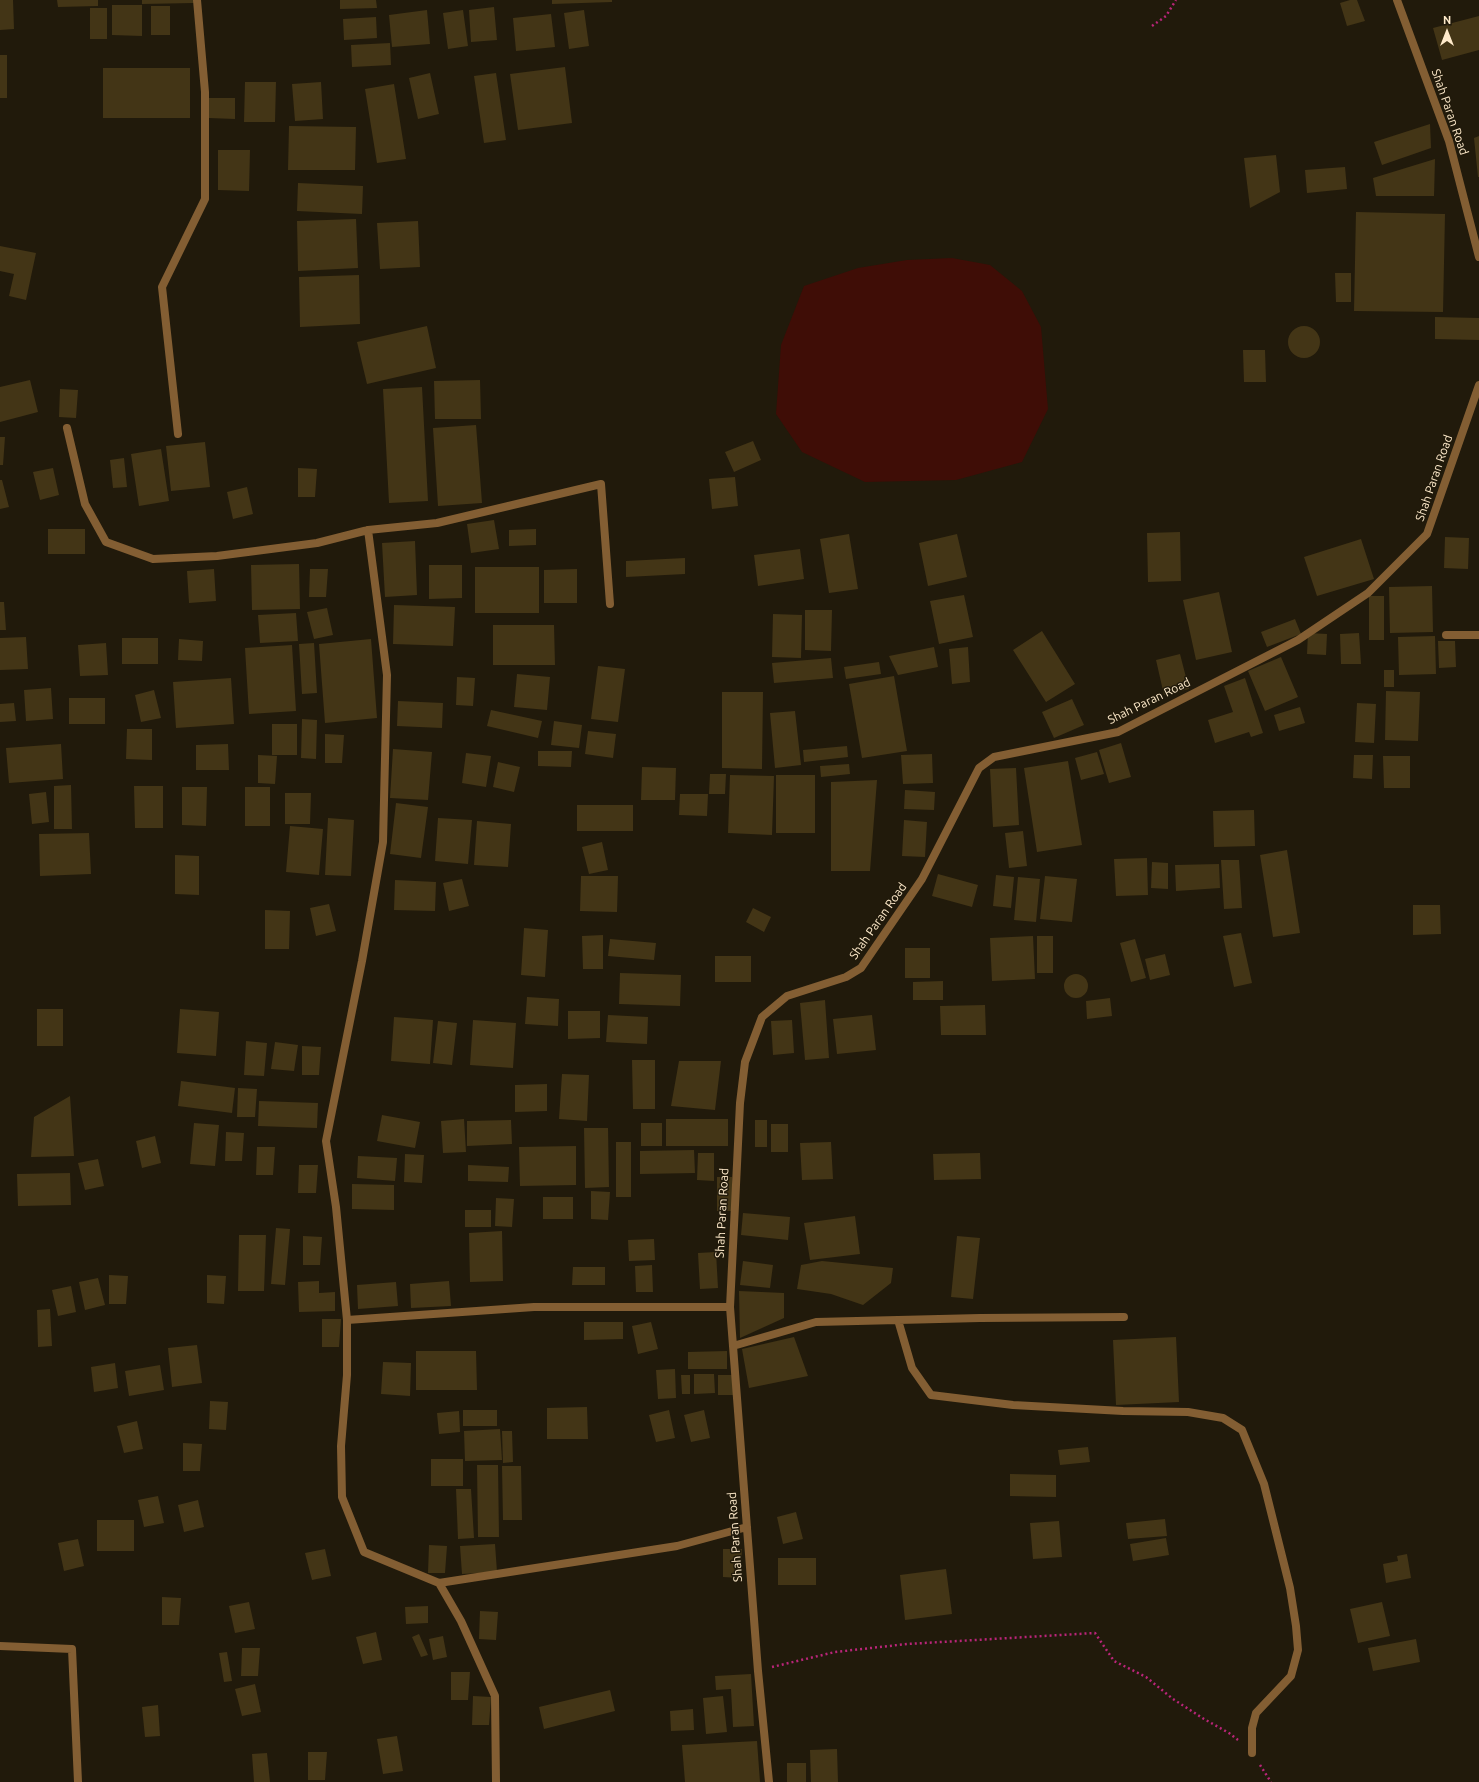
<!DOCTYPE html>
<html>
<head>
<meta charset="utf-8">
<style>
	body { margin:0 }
	#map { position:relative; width:1479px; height:1782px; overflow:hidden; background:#211a0b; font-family:Ubuntu,sans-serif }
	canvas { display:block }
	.north { position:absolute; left:1427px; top:12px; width:40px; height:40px; -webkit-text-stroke:3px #211a0b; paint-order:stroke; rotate:0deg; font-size:11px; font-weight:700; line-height:16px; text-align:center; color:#ffebcb }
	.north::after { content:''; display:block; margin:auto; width:14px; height:18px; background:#ffebcb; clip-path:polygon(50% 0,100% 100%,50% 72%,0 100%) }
</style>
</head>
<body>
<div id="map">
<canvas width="1479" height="1782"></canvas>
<div class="north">N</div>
</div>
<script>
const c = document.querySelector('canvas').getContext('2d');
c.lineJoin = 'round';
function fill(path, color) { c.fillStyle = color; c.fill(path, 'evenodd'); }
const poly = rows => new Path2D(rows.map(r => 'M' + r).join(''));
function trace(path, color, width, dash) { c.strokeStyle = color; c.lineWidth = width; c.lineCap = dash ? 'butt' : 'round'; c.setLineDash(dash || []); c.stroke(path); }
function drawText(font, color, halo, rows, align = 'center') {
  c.font = font + ' Ubuntu,sans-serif'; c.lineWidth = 3; c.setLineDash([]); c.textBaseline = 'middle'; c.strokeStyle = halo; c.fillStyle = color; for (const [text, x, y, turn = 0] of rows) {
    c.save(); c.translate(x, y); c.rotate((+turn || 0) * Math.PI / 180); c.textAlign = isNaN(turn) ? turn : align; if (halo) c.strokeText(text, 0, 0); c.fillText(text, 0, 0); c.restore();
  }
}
fill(poly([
	[952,258,990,265,1022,291,1041,327,1048,409,1022,462,956,480,865,482,802,452,776,414,781,345,804,286,858,268,907,260]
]), '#3f0d06');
fill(poly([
	[0,0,13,0,14,29,0,30],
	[57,0,98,0,98,6,58,7],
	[142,0,194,0,194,3,142,4],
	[340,0,376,0,377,8,340,9],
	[552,0,612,0,612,2,552,4],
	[1350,0,1357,0,1365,21,1347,26,1340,3],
	[112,5,142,5,142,36,112,35],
	[151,6,170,6,170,35,151,35],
	[494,7,497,40,471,42,469,10],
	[90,8,107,8,107,39,90,39],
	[427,10,430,44,392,47,389,15],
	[463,10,468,46,448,49,443,13],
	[584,10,589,46,569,49,564,13],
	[551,14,555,47,516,51,513,18],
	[1479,16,1479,50,1442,60,1433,28],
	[376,17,377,38,344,40,343,19],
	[390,43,391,65,352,67,351,45],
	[0,55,7,55,7,98,0,98],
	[565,67,572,123,518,130,510,74],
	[103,68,190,68,190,118,103,118],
	[430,73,439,114,418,119,409,78],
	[496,73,506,140,484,143,474,76],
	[245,82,276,82,275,122,244,122],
	[321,82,323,119,295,121,292,84],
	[394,84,406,159,377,163,365,89],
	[209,98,235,98,235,119,209,118],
	[1430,124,1431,148,1382,165,1374,142],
	[289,126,356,127,355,170,288,170],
	[1479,136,1479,177,1478,177,1474,138],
	[218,150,250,150,249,191,218,190],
	[1276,155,1280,192,1250,208,1244,158],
	[1435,159,1434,196,1376,196,1373,178],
	[1345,167,1347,189,1307,193,1305,170],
	[298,183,363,186,362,214,297,211],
	[1356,212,1445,214,1443,312,1354,311],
	[356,219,358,268,298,271,297,221],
	[418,221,420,267,380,269,377,223],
	[0,246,36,253,26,300,9,296,14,274,0,271],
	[1335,273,1351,273,1351,302,1336,302],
	[359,275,360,324,300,327,299,277],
	[1435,317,1479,318,1479,340,1435,339],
	'1288 342a16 16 0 1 1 32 0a16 16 0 1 1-32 0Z',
	[427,326,436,368,367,384,357,342],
	[1243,350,1265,350,1266,382,1244,382],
	[30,380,38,412,0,422,0,387],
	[480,380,481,419,435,419,434,381],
	[422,387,428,501,389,503,383,389],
	[60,389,78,390,76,418,59,417],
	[476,425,482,503,438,506,433,428],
	[0,437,5,437,3,465,0,465],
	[753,441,761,460,734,472,725,452],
	[205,442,210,487,171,491,166,446],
	[161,449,169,501,139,506,131,454],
	[124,458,127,487,113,488,110,460],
	[53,468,59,495,40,500,33,472],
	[298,468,317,469,315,497,298,497],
	[735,477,738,506,712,509,709,479],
	[0,480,2,480,9,507,0,509],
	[247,487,253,514,233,519,227,492],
	[494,520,499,549,471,553,467,524],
	[48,529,85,529,85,554,48,554],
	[536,529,536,545,509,546,509,530],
	[1180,532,1181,581,1148,582,1147,533],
	[849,534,858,589,829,593,820,539],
	[957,534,967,577,928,586,919,543],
	[1445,537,1469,538,1468,569,1444,568],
	[1361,539,1374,579,1317,596,1304,557],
	[415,541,417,595,385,597,382,543],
	[800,549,804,579,758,586,754,555],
	[685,558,685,574,626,577,626,561],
	[299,564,300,609,252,610,251,565],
	[429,565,462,565,462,598,429,599],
	[475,567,539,567,539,613,475,613],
	[214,569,216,601,189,603,187,571],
	[310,569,328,569,326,597,309,597],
	[577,569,577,603,544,603,544,570],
	[1432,586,1433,632,1390,633,1389,587],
	[1219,592,1232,652,1196,660,1183,600],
	[964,595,973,637,939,644,930,601],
	[1369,596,1384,596,1384,640,1369,640],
	[0,602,4,602,6,630,0,630],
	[394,605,455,607,453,646,393,644],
	[327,608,333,635,314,639,307,612],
	[805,610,832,610,831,651,805,650],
	[296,613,298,641,260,643,258,615],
	[773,614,802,615,801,658,772,657],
	[1295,619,1301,634,1267,647,1261,632],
	[493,625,554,625,555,665,493,665],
	[1042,631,1075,684,1046,702,1013,650],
	[1308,633,1327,634,1326,655,1307,654],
	[1359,633,1361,664,1341,664,1340,634],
	[1435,636,1436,674,1399,675,1398,637],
	[26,637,28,669,0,670,0,638],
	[122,638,158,638,158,664,122,664],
	[179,639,203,641,202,661,178,660],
	[371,639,377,718,325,723,319,644],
	[1438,641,1455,641,1456,667,1439,668],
	[106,643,108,675,80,676,78,645],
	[314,643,317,693,302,694,299,644],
	[292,645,296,711,249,714,245,648],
	[934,647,938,667,898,675,889,656],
	[968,647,970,682,952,684,949,649],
	[1180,654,1189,689,1164,695,1156,660],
	[1281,657,1298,697,1265,711,1248,671],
	[831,658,833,678,774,683,772,663],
	[879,662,881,674,846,679,844,667],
	[598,666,625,669,618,722,591,719],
	[1384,670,1394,670,1394,687,1384,687],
	[517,674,550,677,547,710,514,707],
	[894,676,907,751,862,758,849,684],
	[457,677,475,678,473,706,456,705],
	[231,678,234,724,176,728,173,682],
	[1245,678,1263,733,1251,737,1249,732,1215,743,1208,720,1233,712,1224,686],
	[51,688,53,719,26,721,24,690],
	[154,690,161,718,141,722,135,695],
	[1386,691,1420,692,1418,741,1385,740],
	[722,692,763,692,762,769,722,768],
	[69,698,105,698,105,724,69,724],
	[1072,699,1084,725,1054,738,1042,712],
	[398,701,443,703,442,728,397,726],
	[14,703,16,721,0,722,0,704],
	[1357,703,1376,704,1374,743,1355,742],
	[1300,707,1305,723,1279,731,1274,715],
	[491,710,542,721,538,738,487,726],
	[795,711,801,765,775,768,770,713],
	[302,719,317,720,316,759,301,758],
	[554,721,582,725,579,748,551,745],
	[272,724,297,724,297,755,272,755],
	[127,729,152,729,152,760,126,759],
	[588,731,616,734,613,758,585,754],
	[325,734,344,735,342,763,325,763],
	[1121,743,1131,777,1109,783,1099,750],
	[61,744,63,779,9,783,6,748],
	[228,744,229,770,196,770,196,745],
	[847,746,848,757,804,762,803,750],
	[393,749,432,752,428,800,390,798],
	[538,751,572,751,571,767,538,766],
	[1097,752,1104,774,1081,780,1075,758],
	[466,753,491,756,486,787,462,783],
	[932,754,933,783,903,784,901,755],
	[258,755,277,756,275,784,258,783],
	[1354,755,1373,755,1372,779,1353,778],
	[1383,756,1410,756,1410,788,1384,788],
	[1068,761,1082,845,1037,852,1024,768],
	[498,762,520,767,514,792,493,787],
	[849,764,850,774,821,777,820,766],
	[642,767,676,768,675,800,641,800],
	[1016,768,1019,825,993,827,990,769],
	[710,774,726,774,725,794,709,794],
	[730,775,774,776,772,835,728,833],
	[776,775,815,775,815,833,776,833],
	[877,780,870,871,831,871,831,782],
	[71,785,72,829,54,829,54,786],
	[134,786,163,786,163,828,135,828],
	[182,787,207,787,206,826,182,825],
	[245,787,270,787,270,826,245,826],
	[905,790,935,792,934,810,904,809],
	[46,792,49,822,32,824,29,794],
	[285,793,311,793,310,824,285,824],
	[680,794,708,794,707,816,679,815],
	[396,803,428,807,421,858,390,854],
	[577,805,633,805,633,831,577,831],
	[1254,810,1255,846,1214,847,1213,811],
	[328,818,354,820,351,876,325,875],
	[438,818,472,820,468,864,435,861],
	[904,820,927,822,925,857,902,856],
	[477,821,511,824,508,867,474,865],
	[290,826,323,829,319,875,286,872],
	[1023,831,1027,866,1009,868,1005,833],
	[89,833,91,874,40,876,39,834],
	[602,842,608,870,589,874,582,847],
	[1287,850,1300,933,1273,937,1260,855],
	[175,855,199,856,199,895,175,894],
	[1147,858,1148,895,1116,896,1114,859],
	[1221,860,1239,860,1242,908,1224,909],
	[1152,862,1168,863,1168,889,1151,888],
	[1219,864,1220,888,1176,891,1175,865],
	[938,874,978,885,972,907,932,896],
	[996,875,1014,877,1011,908,993,906],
	[581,876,618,876,617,912,580,911],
	[1045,876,1077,879,1072,922,1040,919],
	[1018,877,1040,879,1036,922,1014,920],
	[462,879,469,906,449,911,443,883],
	[395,880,436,882,435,911,394,910],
	[329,904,336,931,316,936,310,908],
	[1413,905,1440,905,1441,934,1413,935],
	[753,908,771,917,764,932,746,922],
	[265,910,290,911,289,949,265,949],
	[524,928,548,930,545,977,521,975],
	[1241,933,1252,983,1234,987,1223,936],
	[603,935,603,969,583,969,582,936],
	[1033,936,1035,979,992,981,990,938],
	[1037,936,1053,936,1053,973,1037,973],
	[610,939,656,943,654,960,608,956],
	[1135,939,1146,978,1131,982,1120,943],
	[905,948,930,948,930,978,905,978],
	[1165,954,1170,975,1150,980,1145,959],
	[715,956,751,956,751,982,715,982],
	[620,973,681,975,680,1006,619,1004],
	'1064 986a12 12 0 1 1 24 0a12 12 0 1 1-24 0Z',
	[943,981,943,1000,913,1000,913,982],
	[527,997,559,999,558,1026,525,1024],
	[1110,998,1112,1016,1087,1019,1086,1001],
	[825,1000,829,1058,805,1060,800,1003],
	[985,1005,986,1035,941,1035,940,1006],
	[37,1009,63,1009,63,1046,37,1046],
	[180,1009,219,1012,216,1056,177,1053],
	[568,1011,600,1011,600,1038,568,1039],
	[608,1015,648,1017,647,1044,606,1042],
	[872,1015,876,1050,837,1054,833,1019],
	[394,1017,433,1020,430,1064,391,1061],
	[473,1020,516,1023,513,1068,470,1065],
	[792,1020,794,1053,773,1055,771,1021],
	[438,1021,457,1023,452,1065,433,1063],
	[246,1041,267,1043,264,1076,244,1075],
	[275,1042,298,1045,294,1071,271,1069],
	[302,1046,321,1047,319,1075,302,1075],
	[632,1060,655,1060,655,1109,633,1109],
	[679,1061,721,1061,715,1110,671,1106],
	[562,1074,589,1075,587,1121,559,1119],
	[181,1081,235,1088,232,1113,178,1106],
	[547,1084,547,1111,515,1112,515,1085],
	[238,1088,257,1089,255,1117,237,1117],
	[70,1096,74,1156,31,1157,34,1117],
	[259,1101,318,1103,317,1128,258,1126],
	[382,1115,420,1122,415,1148,377,1141],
	[464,1119,466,1152,443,1153,441,1121],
	[666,1119,728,1119,728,1146,666,1146],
	[511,1120,512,1144,467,1146,467,1121],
	[755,1120,767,1120,767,1147,755,1147],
	[194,1123,219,1125,215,1166,190,1164],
	[641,1123,662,1123,662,1146,641,1146],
	[771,1124,788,1124,788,1152,771,1152],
	[584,1128,608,1128,609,1187,585,1188],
	[226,1132,244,1133,242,1161,225,1161],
	[155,1136,161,1163,142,1168,136,1141],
	[616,1142,631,1142,631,1197,616,1197],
	[831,1142,833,1179,802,1180,800,1143],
	[576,1146,576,1185,520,1186,519,1147],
	[257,1147,275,1147,273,1175,256,1175],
	[694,1150,695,1173,640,1174,640,1151],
	[698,1153,714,1153,714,1181,697,1180],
	[980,1153,981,1179,934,1180,933,1154],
	[405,1154,424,1155,422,1183,404,1182],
	[358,1156,397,1158,395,1181,357,1178],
	[98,1159,104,1186,85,1190,78,1163],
	[299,1165,318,1165,316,1193,298,1193],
	[468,1165,509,1167,508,1182,468,1181],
	[70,1173,71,1205,18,1206,17,1174],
	[717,1177,732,1177,733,1211,717,1211],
	[352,1184,394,1185,394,1210,352,1209],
	[591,1191,610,1192,608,1220,591,1219],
	[543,1197,573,1197,573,1219,543,1219],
	[496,1198,514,1199,512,1227,495,1226],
	[465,1210,491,1210,491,1227,465,1227],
	[743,1213,790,1217,788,1240,741,1235],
	[855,1216,860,1254,810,1260,804,1223],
	[276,1228,290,1229,285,1285,271,1284],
	[502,1231,503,1281,470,1282,469,1233],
	[239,1235,266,1235,264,1291,238,1291],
	[303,1236,322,1237,320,1265,303,1265],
	[957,1236,980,1238,973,1299,951,1297],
	[654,1239,655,1260,629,1261,628,1240],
	[716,1252,718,1288,700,1289,698,1253],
	[743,1261,773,1265,770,1288,740,1285],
	[822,1261,893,1268,891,1283,863,1305,831,1294,797,1289,801,1265],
	[652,1265,653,1292,636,1292,635,1266],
	[573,1267,605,1267,605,1285,572,1285],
	[109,1275,128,1276,126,1304,109,1304],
	[207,1275,226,1276,224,1304,207,1303],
	[98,1278,105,1305,85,1310,79,1282],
	[319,1281,319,1293,335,1292,335,1311,299,1312,298,1282],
	[449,1281,451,1306,411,1308,410,1284],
	[396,1282,398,1306,358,1309,357,1285],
	[71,1286,76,1312,58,1316,52,1290],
	[739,1291,784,1293,784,1318,740,1338],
	[50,1309,52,1346,38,1347,37,1310],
	[322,1319,341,1319,339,1347,322,1347],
	[584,1322,623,1322,623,1339,584,1340],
	[651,1322,658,1349,638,1354,632,1326],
	[794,1337,808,1376,749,1388,742,1349],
	[1176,1337,1179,1402,1116,1405,1113,1340],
	[197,1345,202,1383,172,1387,168,1348],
	[416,1351,476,1351,477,1390,416,1390],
	[727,1351,727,1369,688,1369,688,1352],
	[383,1362,411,1363,410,1396,381,1394],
	[115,1363,118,1388,94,1392,91,1367],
	[160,1365,164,1390,129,1396,125,1371],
	[675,1369,676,1398,658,1399,656,1370],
	[694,1374,714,1374,715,1393,694,1394],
	[681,1375,690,1375,690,1394,682,1394],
	[718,1375,733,1375,733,1395,718,1395],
	[210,1401,228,1402,226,1430,209,1429],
	[587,1407,588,1439,547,1439,547,1408],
	[463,1410,497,1410,497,1426,463,1426],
	[669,1410,675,1438,656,1442,649,1415],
	[704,1410,710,1438,691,1442,684,1415],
	[459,1411,460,1432,439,1434,437,1413],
	[137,1421,143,1449,124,1453,117,1426],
	[500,1429,502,1460,465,1461,464,1431],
	[502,1431,512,1431,513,1462,503,1463],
	[183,1443,202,1444,200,1471,183,1471],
	[1088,1447,1090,1462,1060,1465,1058,1450],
	[431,1459,463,1459,463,1486,431,1486],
	[477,1465,498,1465,499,1537,478,1537],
	[502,1466,521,1466,522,1520,503,1520],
	[1010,1474,1056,1475,1056,1497,1010,1496],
	[456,1489,471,1489,474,1538,458,1539],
	[158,1496,164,1523,144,1527,138,1500],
	[198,1500,204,1527,184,1532,178,1505],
	[796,1512,803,1539,783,1544,777,1517],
	[1165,1519,1167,1536,1128,1539,1126,1523],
	[97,1520,134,1520,134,1551,97,1551],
	[1059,1521,1062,1557,1033,1559,1030,1523],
	[1166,1538,1169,1555,1133,1561,1130,1544],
	[78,1539,84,1566,64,1571,58,1543],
	[495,1544,497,1572,462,1574,460,1546],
	[429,1545,447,1546,445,1573,428,1573],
	[325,1549,331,1576,312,1580,305,1553],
	[723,1549,742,1549,740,1578,723,1577],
	[1407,1554,1411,1578,1386,1583,1383,1564,1398,1561,1397,1556],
	[778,1558,816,1558,816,1585,778,1585],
	[946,1569,952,1614,905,1620,900,1575],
	[162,1597,181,1598,179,1625,162,1625],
	[249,1602,255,1629,235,1633,229,1606],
	[1382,1602,1390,1636,1358,1643,1350,1609],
	[428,1606,428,1623,406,1624,405,1607],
	[480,1611,498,1612,496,1640,479,1639],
	[376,1632,382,1660,363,1664,356,1637],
	[419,1634,428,1655,421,1657,412,1637],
	[443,1636,447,1657,433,1660,429,1639],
	[1416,1639,1420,1662,1373,1671,1368,1648],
	[242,1648,260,1648,258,1676,241,1676],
	[227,1652,232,1681,224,1682,219,1653],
	[451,1672,470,1672,468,1700,451,1700],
	[751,1674,754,1726,733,1727,731,1689,716,1690,715,1676],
	[255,1684,261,1712,242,1716,235,1689],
	[610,1690,615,1711,544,1729,539,1707],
	[473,1696,491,1697,489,1725,472,1725],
	[723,1696,727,1732,706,1734,703,1698],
	[158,1705,160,1736,145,1737,142,1707],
	[693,1709,694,1730,671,1731,670,1711],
	[397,1736,403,1771,383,1774,377,1739],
	[757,1741,760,1782,685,1782,682,1745],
	[837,1749,838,1782,811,1782,810,1750],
	[308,1752,327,1752,325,1780,308,1780],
	[267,1753,270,1782,254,1782,252,1754],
	[787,1763,806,1763,806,1782,787,1782]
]), '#433516');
trace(poly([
	[1152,26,1166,16,1176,0],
	[772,1667,835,1652,907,1644,1095,1633,1114,1661,1146,1677,1173,1699,1204,1719,1229,1733,1238,1740],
	[1260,1765,1271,1782]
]), '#b92579', 2.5, [2, 3]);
trace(poly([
	[1397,0,1449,141,1479,257],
	[67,428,85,504,106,542,153,559,217,556,317,543,368,530],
	[178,434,162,287,205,199,205,92,197,0],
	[610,604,601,484,437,523,368,530,387,675,383,842,362,961,326,1141,336,1207,347,1320,534,1307,730,1307],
	[1446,635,1479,635],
	[347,1320,347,1375,341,1446,342,1497,364,1552,439,1583,461,1621,495,1696,496,1782],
	[898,1320,912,1368,931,1395,1013,1405,1123,1411,1188,1412,1223,1418,1242,1430,1264,1484,1290,1588,1296,1626,1298,1650,1291,1676,1256,1713,1252,1728,1252,1753],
	[733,1346,816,1322,980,1318,1124,1317],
	[439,1583,677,1546,747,1527],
	[0,1646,72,1649,78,1782],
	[769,1782,758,1671,730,1307,740,1103,745,1062,762,1017,787,996,846,977,861,968,922,879,979,768,994,757,1118,732,1298,640,1368,593,1427,534,1479,385]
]), '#835e33', 8);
drawText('12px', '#ffebcb', '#211a0b', [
	["Shah Paran Road",1450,112,71],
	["Shah Paran Road",1434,478,-71],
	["Shah Paran Road",1149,701,-26],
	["Shah Paran Road",878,921,-55],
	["Shah Paran Road",722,1213,-87],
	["Shah Paran Road",735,1537,-94]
]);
</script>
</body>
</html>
